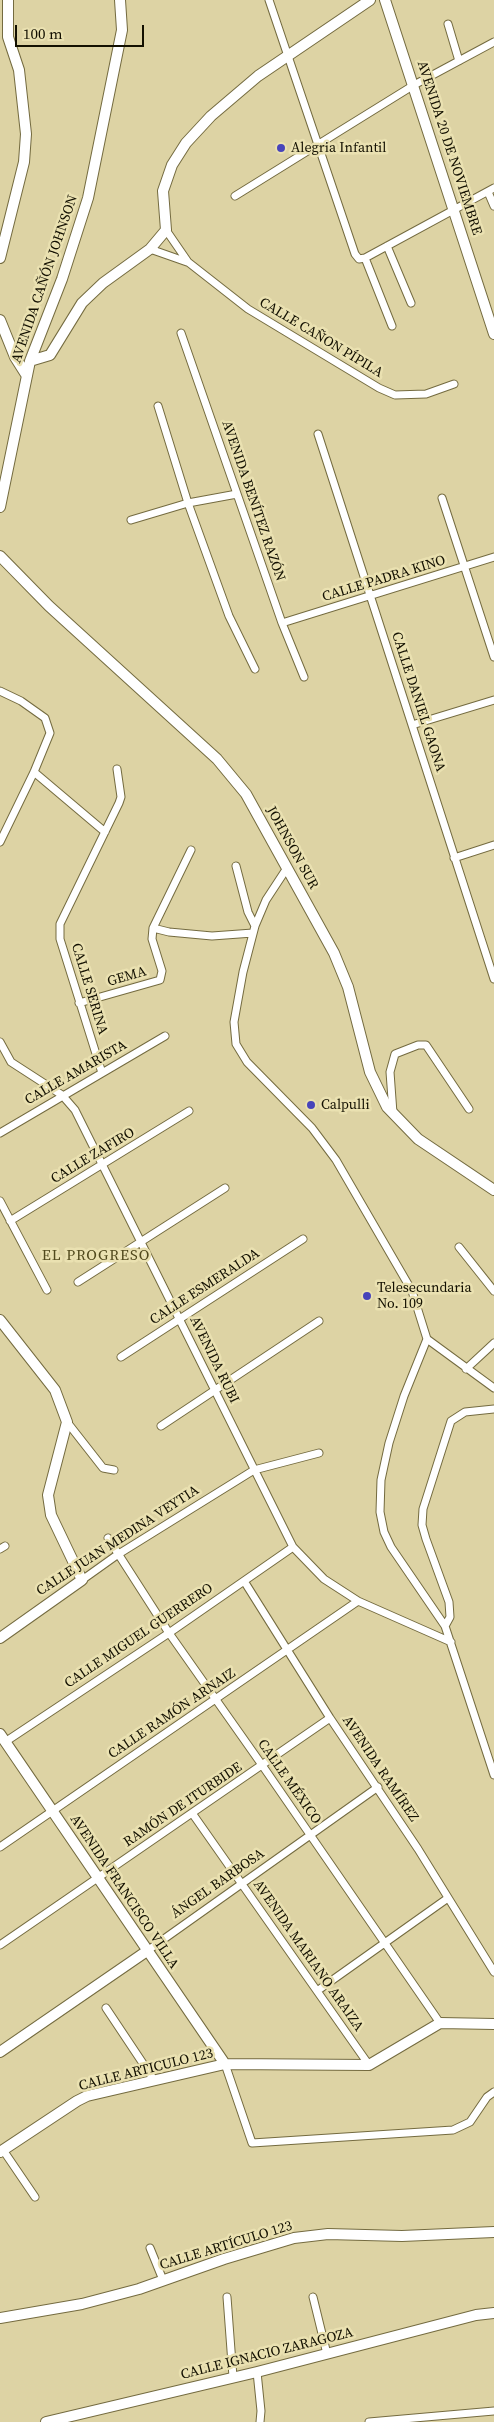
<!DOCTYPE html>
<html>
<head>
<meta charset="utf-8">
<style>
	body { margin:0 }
	#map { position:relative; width:494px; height:2422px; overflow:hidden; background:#ddd3a4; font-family:"Source Serif 4",serif }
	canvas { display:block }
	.scale { position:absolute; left:15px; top:25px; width:129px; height:22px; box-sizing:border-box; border:2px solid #131001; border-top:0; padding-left:6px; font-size:15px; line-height:18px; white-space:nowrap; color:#131001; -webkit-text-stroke:4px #eae1b1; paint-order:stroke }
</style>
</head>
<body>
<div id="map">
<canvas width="494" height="2422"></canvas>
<div class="scale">100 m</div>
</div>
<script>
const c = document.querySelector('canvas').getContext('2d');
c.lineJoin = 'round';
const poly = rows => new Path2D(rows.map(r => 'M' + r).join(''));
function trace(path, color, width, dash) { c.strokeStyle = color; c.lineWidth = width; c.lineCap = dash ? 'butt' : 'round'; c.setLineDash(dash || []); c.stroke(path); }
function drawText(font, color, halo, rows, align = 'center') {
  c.font = font + ' "Source Serif 4",serif'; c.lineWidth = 5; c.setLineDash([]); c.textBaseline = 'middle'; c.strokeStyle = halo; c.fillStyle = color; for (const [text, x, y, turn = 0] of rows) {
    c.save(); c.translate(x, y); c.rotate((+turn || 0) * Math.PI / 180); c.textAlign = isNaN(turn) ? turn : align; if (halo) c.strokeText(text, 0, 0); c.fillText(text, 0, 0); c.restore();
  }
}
const street = poly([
	[269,0,355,254,359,259,365,258,494,188],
	[448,24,459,61],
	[488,192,494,206],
	[235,196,414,85,494,42],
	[166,230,188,262,248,309,379,388,395,395,426,394,454,384],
	[387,246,411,303],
	[150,249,187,262],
	[365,258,392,326],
	[181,333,282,623,304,677],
	[158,406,188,503,229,616,255,669],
	[318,434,494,979],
	[442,498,494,657],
	[131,520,188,503,237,494],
	[282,623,494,557],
	[0,691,21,701,45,718,50,733,34,772,0,842],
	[412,725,494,700],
	[34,772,105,832],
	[454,858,494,845],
	[236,866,248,912,255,926],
	[287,868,266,900,255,926,243,972,234,1022,236,1044,247,1062,312,1128,336,1160,412,1291,427,1339],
	[153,928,169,932,212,936,253,933],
	[79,1003,160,980,162,971,152,939,153,928,191,850],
	[0,1042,11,1062,62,1095,75,1110,293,1547,324,1579,358,1601,451,1642],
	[102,1073,60,939,60,924,119,803,121,797,117,769],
	[393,1113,390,1072,395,1054,418,1045,426,1045,469,1109],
	[0,1133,165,1036],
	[0,1201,47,1290],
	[10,1221,189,1111],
	[459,1247,494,1291],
	[78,1282,225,1188],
	[427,1339,404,1396,389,1443,381,1480,380,1512,384,1532,391,1547,445,1626,494,1775],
	[427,1339,494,1388],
	[121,1357,303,1239],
	[466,1369,494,1343],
	[67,1422,103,1468,114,1470],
	[161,1426,319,1321],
	[108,1538,169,1633,262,1765,440,2023],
	[0,1549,5,1546],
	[82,1580,117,1555,254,1470,319,1453],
	[244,1581,330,1718,418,1849,494,1972],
	[445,1626,450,1617,449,1602,426,1539,422,1525,423,1509,451,1421,465,1412,494,1409],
	[5,1742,169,1633,293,1547],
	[192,1813,369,2065],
	[0,1847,358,1601],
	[0,1945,330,1718],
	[147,1951,378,1787],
	[317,1991,448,1898],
	[106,2008,154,2080],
	[225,2064,252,2143,453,2130,470,2122,487,2097,494,2092],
	[3,2150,35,2197],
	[150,2248,163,2280],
	[227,2297,233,2377],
	[313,2297,327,2354],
	[257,2372,261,2411,260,2422],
	[369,2422,494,2411]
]);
const secondary = poly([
	[385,0,494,334],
	[0,258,24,162,26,134,19,70,8,37,8,0],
	[0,320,15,357,27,376],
	[30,361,50,355,82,303,103,283,150,249,166,230,163,191,172,165,186,143,211,116,258,76,370,0],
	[0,507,30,361,62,279,88,198,122,30,120,0],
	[0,556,49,606,217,759,246,794,334,953,348,987,370,1072,387,1107,418,1139,494,1190],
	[0,1320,55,1390,67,1422,48,1495,51,1515,82,1580,0,1638],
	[0,1734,225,2064],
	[0,2052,147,1951],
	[0,2152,77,2101,87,2096,225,2064,369,2065,440,2023,494,2024],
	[0,2318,82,2304,139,2289,224,2259,294,2238,328,2234,402,2236,494,2232],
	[46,2422,257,2372,476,2315,494,2313]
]);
trace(street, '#746b40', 9);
trace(secondary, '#746b40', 12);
trace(street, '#fff', 7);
trace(secondary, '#fff', 10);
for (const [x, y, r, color] of [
	[281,148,5,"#4744ba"],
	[311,1105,5,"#4744ba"],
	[367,1296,5,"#4744ba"]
]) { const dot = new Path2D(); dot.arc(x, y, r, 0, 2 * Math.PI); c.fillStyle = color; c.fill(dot); trace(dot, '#eae1b1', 2); }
drawText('14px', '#131001', '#eae1b1', [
	["Alegria Infantil",291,148],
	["Calpulli",321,1105],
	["Telesecundaria",377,1288],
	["No. 109",377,1304]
], 'left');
drawText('14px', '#131001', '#eae1b1', [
	["AVENIDA 20 DE NOVIEMBRE",449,148,72],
	["AVENIDA CAÑÓN JOHNSON",45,279,-71],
	["CALLE CAÑON PÍPILA",321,338,31],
	["AVENIDA BENÍTEZ RAZÓN",253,501,71],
	["CALLE PADRA KINO",384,579,-17],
	["CALLE DANIEL GAONA",418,702,72],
	["JOHNSON SUR",292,848,61],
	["GEMA",127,977,-16],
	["CALLE SERINA",89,989,73],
	["CALLE AMARISTA",76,1073,-30],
	["CALLE ZAFIRO",93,1156,-31],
	["CALLE ESMERALDA",205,1287,-33],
	["AVENIDA RUBI",214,1360,64],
	["CALLE JUAN MEDINA VEYTIA",118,1541,-33],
	["CALLE MIGUEL GUERRERO",139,1636,-34],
	["CALLE RAMÓN ARNAIZ",172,1714,-34],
	["AVENIDA RAMÍREZ",380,1769,56],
	["CALLE MÉXICO",289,1782,55],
	["RAMÓN DE ITURBIDE",183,1805,-34],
	["ÁNGEL BARBOSA",218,1884,-35],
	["AVENIDA FRANCISCO VILLA",124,1892,56],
	["AVENIDA MARIANO ARAIZA",308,1956,55],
	["CALLE ARTICULO 123",146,2070,-14],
	["CALLE ARTÍCULO 123",226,2246,-17],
	["CALLE IGNACIO ZARAGOZA",267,2354,-14]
]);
c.letterSpacing = '1px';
drawText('15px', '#51491d', '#eae1b1', [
	["EL PROGRESO",96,1256]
]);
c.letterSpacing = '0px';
</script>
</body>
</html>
